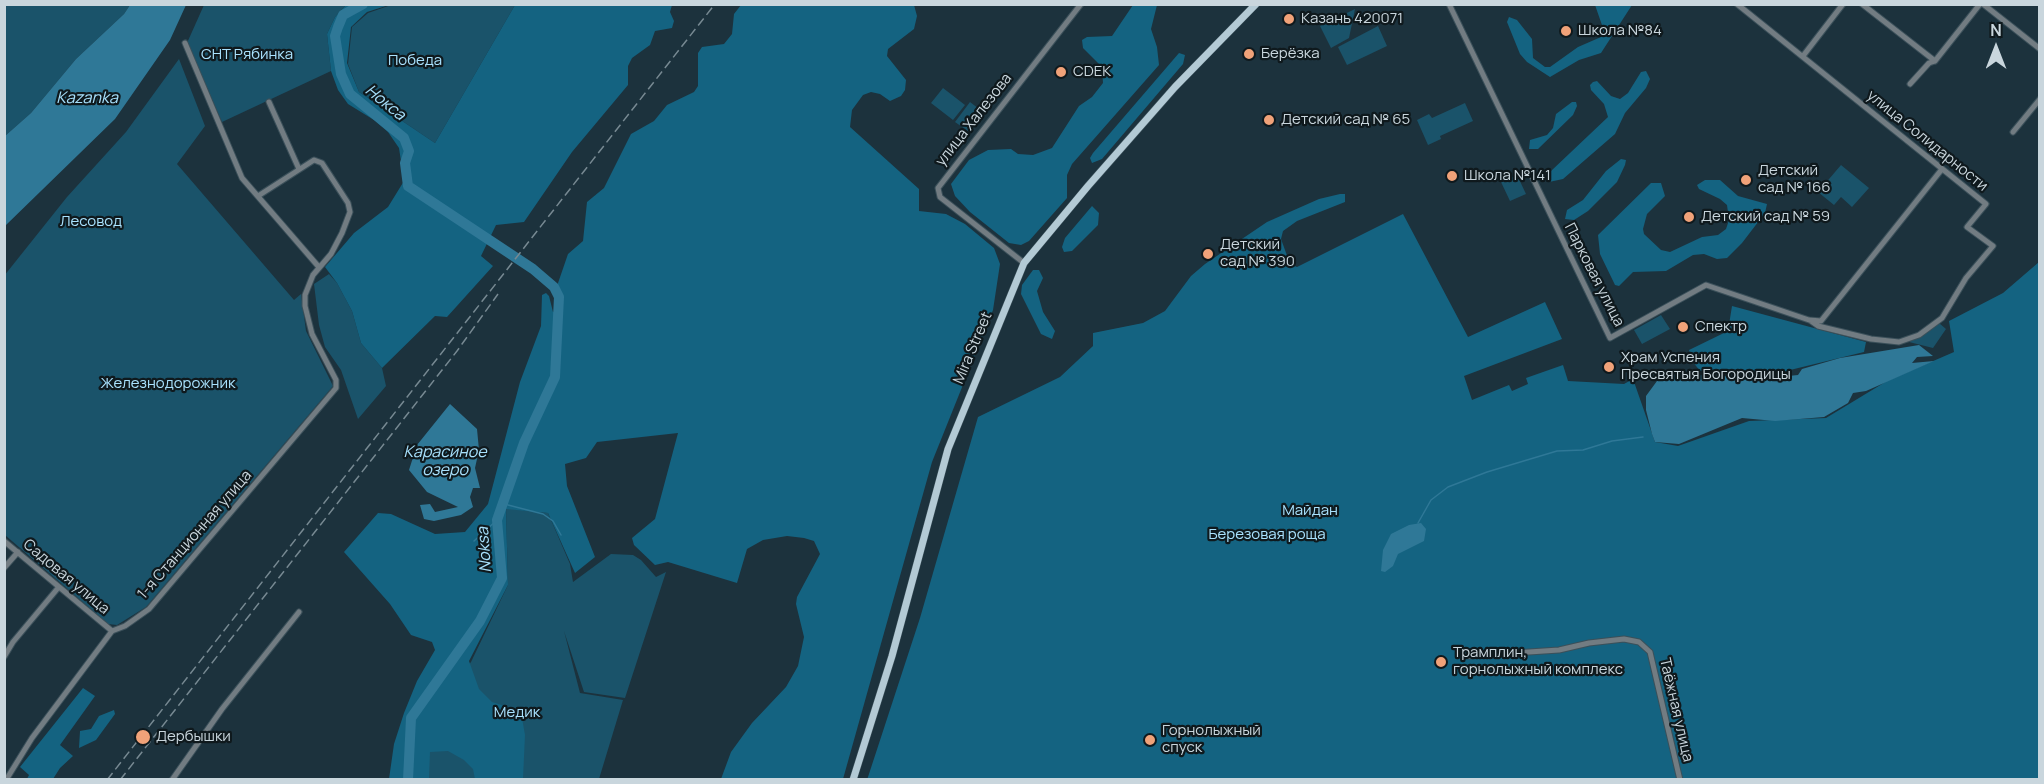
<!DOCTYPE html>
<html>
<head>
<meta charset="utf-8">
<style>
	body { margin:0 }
	#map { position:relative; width:2044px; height:784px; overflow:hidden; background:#1c323d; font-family:Manrope,sans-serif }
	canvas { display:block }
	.frame { position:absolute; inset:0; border:6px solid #c9d6dd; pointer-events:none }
	.north { position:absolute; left:1966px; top:18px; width:60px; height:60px; -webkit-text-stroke:4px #0f191d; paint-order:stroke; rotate:0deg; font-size:16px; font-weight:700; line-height:24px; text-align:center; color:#c9d6dd }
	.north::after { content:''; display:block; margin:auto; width:21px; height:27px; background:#c9d6dd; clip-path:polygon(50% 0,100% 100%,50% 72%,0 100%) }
</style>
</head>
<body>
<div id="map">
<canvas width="2044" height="784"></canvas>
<div class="frame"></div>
<div class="north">N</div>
</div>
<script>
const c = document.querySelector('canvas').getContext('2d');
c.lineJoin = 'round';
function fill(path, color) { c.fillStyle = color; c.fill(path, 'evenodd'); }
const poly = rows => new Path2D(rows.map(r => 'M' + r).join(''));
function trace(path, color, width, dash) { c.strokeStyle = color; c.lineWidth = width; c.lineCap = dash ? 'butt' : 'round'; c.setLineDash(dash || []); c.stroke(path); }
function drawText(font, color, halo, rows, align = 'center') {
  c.font = font + ' Manrope,sans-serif'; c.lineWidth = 4.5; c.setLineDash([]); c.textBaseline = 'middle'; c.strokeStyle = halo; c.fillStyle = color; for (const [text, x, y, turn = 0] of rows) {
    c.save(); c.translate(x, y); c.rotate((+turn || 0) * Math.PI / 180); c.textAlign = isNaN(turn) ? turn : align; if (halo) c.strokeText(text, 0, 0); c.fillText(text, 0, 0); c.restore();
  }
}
fill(poly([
	[5,5,130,5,124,14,76,59,31,113,5,136],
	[204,5,346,5,335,17,327,34,331,71,222,122,187,43],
	[391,5,515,5,435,143,359,92,348,64,352,27,368,13],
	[1355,9,1349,38,1331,48,1320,26],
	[1378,26,1387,46,1347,65,1338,47],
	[179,59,205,126,177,164,294,300,301,294,306,331,333,386,146,607,117,625,108,624,5,535,4,276,67,197,126,132],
	[943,88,965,105,953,120,931,103],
	[970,102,983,112,968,131,955,122],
	[1465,103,1473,121,1440,136,1441,139,1428,145,1417,120,1429,114,1432,118],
	[1841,165,1869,188,1852,207,1841,197,1834,205,1818,192],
	[1517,175,1526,194,1510,201,1501,182],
	[329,274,337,283,352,311,361,343,382,368,386,386,358,419,341,370,325,347,319,325,314,284],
	[1661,315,1670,329,1642,344,1634,330],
	[1939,323,1946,329,1933,348,1909,342],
	[506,508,548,513,570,564,573,582,611,554,633,555,641,560,656,577,666,572,625,698,584,692,564,631,580,693,623,700,599,779,421,780,427,718,471,662,508,585]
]), '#1a536a');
fill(poly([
	[346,5,389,5,367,12,351,27,347,63,359,92,435,143,515,5,672,5,670,12,674,21,672,28,655,31,650,45,632,58,628,66,628,85,572,152,524,222,496,225,481,256,493,266,447,317,435,316,382,368,361,343,352,311,337,283,325,267,354,233,388,207,404,181,399,148,388,132,374,120,348,104,338,90,331,71,327,34,335,17],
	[741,5,914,5,917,16,914,29,888,49,887,56,906,80,905,90,901,96,890,101,880,94,871,92,863,95,852,110,850,127,919,189,919,211,946,214,965,224,994,248,1000,264,993,310,932,462,843,779,721,779,731,752,752,723,786,687,798,666,804,637,796,604,797,597,820,554,814,541,804,538,787,536,763,540,747,549,737,583,668,562,655,565,634,545,632,538,655,519,678,433,597,442,586,458,565,464,567,486,595,557,575,573,548,513,506,509,508,585,469,661,479,689,492,702,508,707,522,718,525,735,523,779,475,779,473,769,464,760,448,751,430,752,429,779,389,779,394,744,404,713,417,681,435,650,432,642,411,635,390,604,344,552,378,513,391,514,435,534,465,532,488,504,520,382,541,326,542,295,546,293,549,296,553,312,559,309,562,300,557,286,568,254,583,241,587,202,604,188,631,134,654,121,667,105,694,92,698,86,698,53,702,47,724,44,732,34,734,14],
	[1133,5,1157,5,1151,29,1157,47,1159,65,1072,164,1067,175,1067,198,1029,241,1021,245,1009,243,970,212,955,196,951,184,969,160,988,150,1011,149,1018,154,1033,155,1052,148,1079,106,1092,97,1103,83,1102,67,1083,48,1082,40,1087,37,1112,36],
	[1595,5,1632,5,1601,53,1579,60,1550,77,1527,62,1520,54,1507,22,1509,17,1517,20,1532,39,1533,58,1545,67,1550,67,1578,47,1601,37,1603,28],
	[1179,53,1185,55,1183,64,1102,159,1092,163,1090,158,1093,153],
	[1646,71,1650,79,1646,88,1625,113,1615,134,1563,179,1549,182,1546,179,1551,171,1608,117,1604,104,1591,90,1590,85,1593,82,1597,81,1611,96,1620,99,1628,93,1641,72],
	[1572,102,1576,102,1577,106,1573,115,1538,149,1529,149,1530,140,1547,135,1553,128,1556,114],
	[1621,159,1626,160,1625,165,1617,182,1588,211,1574,220,1565,219,1567,210,1583,200,1606,171],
	[1705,180,1720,180,1738,196,1767,204,1765,213,1742,243,1727,258,1717,259,1704,254,1693,255,1666,271,1633,272,1619,286,1615,285,1600,254,1598,235,1651,183,1661,183,1665,196,1647,214,1643,229,1644,234,1661,250,1670,252,1702,237,1718,235,1726,229,1729,220,1727,205,1720,199,1699,189,1697,185],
	[1340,194,1345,194,1345,202,1297,221,1283,231,1281,239,1290,264,1297,267,1403,214,1468,337,1545,302,1562,339,1464,376,1472,400,1509,385,1512,391,1528,384,1526,378,1563,365,1568,381,1624,384,1633,379,1655,442,1678,446,1749,421,1826,418,1887,381,1954,352,1949,321,2003,293,2039,262,2039,779,867,780,920,618,978,417,1060,377,1093,346,1093,333,1143,323,1165,311,1191,276,1205,264,1267,222,1319,199],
	[1092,206,1099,213,1098,225,1072,251,1064,252,1062,247,1065,238],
	[1033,270,1039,270,1043,278,1037,291,1043,312,1055,331,1052,339,1041,334,1021,294,1022,285],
	[1732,306,1866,342,1864,352,1786,371,1749,374,1700,371,1693,362,1689,350,1728,331],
	[83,688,95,696,60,745,73,756,60,768,53,779,27,779,29,775,20,767],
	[114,710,115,714,96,740,79,748,80,731,91,729,99,716]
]), '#146381');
fill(poly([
	[130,5,186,5,170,40,115,119,5,226,5,136,31,113,76,59,124,14],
	[1919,345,1933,356,1917,357,1912,363,1934,361,1866,391,1853,393,1848,403,1824,417,1775,421,1742,418,1679,444,1655,442,1652,434,1646,410,1646,396,1657,381,1672,374,1769,378,1798,375,1802,369,1840,358],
	[450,404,477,429,479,450,475,468,480,488,473,488,470,497,473,507,461,515,434,521,424,519,420,505,430,504,435,512,458,507,427,492,409,470,417,445],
	[1421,523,1426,529,1424,541,1398,554,1393,566,1385,572,1381,571,1383,550,1391,534,1409,525]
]), '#2f7897');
trace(poly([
	[504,501,508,505,543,514,553,521,561,535],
	[1418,523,1431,500,1448,487,1487,472,1557,451,1583,450,1612,441,1643,437],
	[474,541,497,520]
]), '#2f7897', 1.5);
trace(poly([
	[363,4,343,15,338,27,335,36,341,74,350,94,404,138,409,151,405,163,408,186,533,269,554,287,559,297,555,377,524,443,497,520,502,578,480,621,411,718,408,780]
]), '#2f7897', 10);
const minor = poly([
	[1449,4,1610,338,1706,285,1809,320,1821,321,1942,169],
	[1737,4,1986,204,1967,227,1993,246,1966,278,1942,318,1919,335,1899,342,1871,339,1818,326,1811,321],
	[1862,4,1935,61],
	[1983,4,2040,49],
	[185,43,242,178,318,266],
	[1803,56,1843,4],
	[1910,84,1929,63,1935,61,1980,4],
	[269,102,299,169],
	[2013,132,2040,99],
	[1024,263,940,197,938,188,1081,4],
	[4,541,112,631],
	[4,568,18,552],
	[1468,656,1559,650,1589,643,1624,639,1639,642,1650,652,1680,780],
	[4,657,13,642,58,588],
	[6,780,32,738,112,631,125,626,149,609,336,388,336,380,312,334,305,306,305,295,313,275,331,254,342,233,350,212,348,203,322,163,314,160,258,196],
	[172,780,222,709,299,612]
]);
const major = poly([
	[853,780,892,656,948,449,1024,263,1088,186,1175,87,1256,4]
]);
trace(minor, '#3b505a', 7);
trace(major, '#3b505a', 8);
trace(minor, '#727c82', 5);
trace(major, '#b3cad5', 7);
trace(poly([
	[107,780,715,4],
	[120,780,457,351,498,294]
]), '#778992', 1.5, [9, 4.5]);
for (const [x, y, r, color] of [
	[1289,19,6,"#f0a279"],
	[1566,31,6,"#f0a279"],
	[1249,54,6,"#f0a279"],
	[1061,72,6,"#f0a279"],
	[1269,120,6,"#f0a279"],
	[1452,176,6,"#f0a279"],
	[1746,180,6,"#f0a279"],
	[1689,217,6,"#f0a279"],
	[1208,254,6,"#f0a279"],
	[1683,327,6,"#f0a279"],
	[1609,367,6,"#f0a279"],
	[1441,662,6,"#f0a279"],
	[143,737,8,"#f0a279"],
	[1150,740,6,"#f0a279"]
]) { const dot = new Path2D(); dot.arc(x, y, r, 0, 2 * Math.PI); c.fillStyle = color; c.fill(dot); trace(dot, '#0f191d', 2); }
drawText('15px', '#c9d6dd', '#0f191d', [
	["Казань 420071",1301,19],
	["Школа №84",1578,31],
	["Берёзка",1261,54],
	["CDEK",1073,72],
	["Детский сад № 65",1281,120],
	["Детский",1758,171],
	["сад № 166",1758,188],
	["Школа №141",1464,176],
	["Детский сад № 59",1701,217],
	["Детский",1220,245],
	["сад № 390",1220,262],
	["Спектр",1695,327],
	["Храм Успения",1621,358],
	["Пресвятыя Богородицы",1621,375],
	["Трамплин,",1453,653],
	["горнолыжный комплекс",1453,670],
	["Горнолыжный",1162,731],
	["спуск",1162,748],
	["Дербышки",156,737]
], 'left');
drawText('15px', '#a9e2fe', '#0f191d', [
	["СНТ Рябинка",247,55],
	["Победа",415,61],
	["Лесовод",91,222],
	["Железнодорожник",168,384],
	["Майдан",1310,511],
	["Березовая роща",1267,535],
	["Медик",517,713]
]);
drawText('15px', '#c9d6dd', '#0f191d', [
	["улица Халезова",974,120,-52],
	["улица Солидарности",1927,141,39],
	["Парковая улица",1594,275,63],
	["Mira Street",973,348,-67],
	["1-я Станционная улица",195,535,-49],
	["Садовая улица",66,577,40],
	["Таёжная улица",1676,710,77]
]);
drawText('italic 16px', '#a7e0fc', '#0f191d', [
	["Kazanka",87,99],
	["Нокса",385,103,39],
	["Карасиное",445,453],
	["озеро",445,471],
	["Noksa",485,550,-94]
]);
</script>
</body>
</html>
